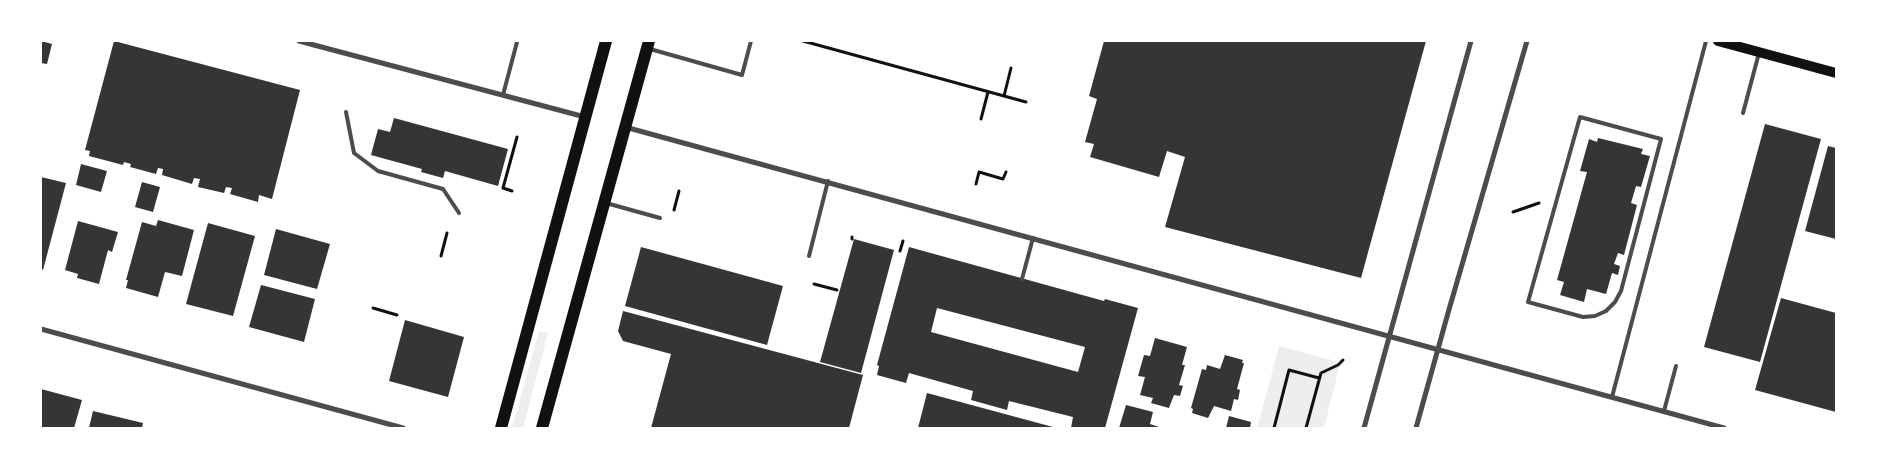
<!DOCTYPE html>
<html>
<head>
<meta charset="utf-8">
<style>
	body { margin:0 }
	#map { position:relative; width:1877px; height:469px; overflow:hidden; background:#fff; font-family:"Exo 2",sans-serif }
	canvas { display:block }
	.frame { position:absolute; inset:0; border:42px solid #fff; pointer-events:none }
</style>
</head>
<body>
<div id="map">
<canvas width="1877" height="469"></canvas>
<div class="frame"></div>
</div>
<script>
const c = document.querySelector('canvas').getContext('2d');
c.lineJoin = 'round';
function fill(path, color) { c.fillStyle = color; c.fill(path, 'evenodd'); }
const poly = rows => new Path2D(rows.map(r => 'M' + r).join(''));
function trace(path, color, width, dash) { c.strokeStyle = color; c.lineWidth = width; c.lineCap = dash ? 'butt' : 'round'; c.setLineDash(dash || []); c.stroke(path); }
fill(poly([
	[539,331,548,333,523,428,512,428],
	[1279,346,1336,361,1339,368,1324,428,1257,428]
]), '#eee');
fill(poly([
	[41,41,52,44,47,64,41,63],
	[114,41,300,90,272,199,259,195,258,202,230,194,232,188,226,187,224,193,198,187,200,179,194,178,192,184,162,175,163,169,158,168,156,174,130,167,131,164,124,162,123,165,89,156,90,151,85,150],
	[1104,41,1426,41,1361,278,1165,227,1185,157,1167,151,1159,177,1090,157,1094,144,1085,142,1097,99,1089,96],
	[394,118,508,149,498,186,445,171,443,178,421,172,422,169,371,155,378,129,390,132],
	[1765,124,1821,139,1760,362,1704,347],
	[1598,138,1643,149,1641,154,1650,156,1641,187,1636,186,1631,203,1637,205,1624,255,1618,253,1614,264,1620,266,1618,275,1612,273,1606,294,1587,289,1584,302,1560,295,1564,282,1557,280,1587,172,1580,171,1589,139,1597,142],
	[1828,146,1836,148,1836,239,1805,231],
	[81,164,107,171,101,192,76,185],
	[41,177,66,183,43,270,41,269],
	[142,182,160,187,153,212,135,207],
	[158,220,194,230,182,276,165,272,158,297,126,288,128,280,126,280,142,222,156,226],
	[78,221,118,232,112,252,108,250,99,284,77,278,78,274,65,270],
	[208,223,255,236,233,316,186,304],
	[276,229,330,244,317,289,264,275],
	[854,239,894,250,861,373,820,362],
	[641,247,783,286,767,345,625,306],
	[909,247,1104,301,1105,299,1138,308,1105,428,1071,428,1073,417,1009,401,1007,410,971,400,973,391,909,373,906,383,877,375,879,366,877,365],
	[937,308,1085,347,1078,372,931,332],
	[261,285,315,299,304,342,249,327],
	[1781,298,1836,313,1836,412,1755,390],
	[623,311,863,375,849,428,651,428,671,354,623,341,618,331],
	[405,320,464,337,448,397,389,381],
	[1155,338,1187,347,1182,365,1185,365,1179,385,1183,386,1180,396,1174,395,1169,408,1151,403,1153,398,1140,395,1145,377,1138,376,1144,355,1150,356],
	[1225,355,1243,360,1242,363,1244,363,1237,389,1240,390,1238,400,1234,399,1231,411,1214,406,1208,418,1192,413,1193,409,1191,408,1202,369,1206,370,1207,365,1220,369],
	[41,389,82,400,74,428,41,428],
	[927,393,1053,427,1052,428,918,428],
	[1126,405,1153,412,1150,424,1162,428,1119,428],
	[93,411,143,423,142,428,89,428],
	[1229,416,1251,422,1250,428,1226,428]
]), '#353535');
trace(poly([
	[803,41,1026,102],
	[1004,96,1011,68],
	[981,119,988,92],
	[976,184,979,172,1003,179,1006,172],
	[512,191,503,188,517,137],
	[674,210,679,191],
	[1513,212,1539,203],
	[852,239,852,237],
	[900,251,903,241],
	[441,256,447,233],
	[814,284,837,290],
	[373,308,397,315],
	[1274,428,1289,370,1319,378],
	[1306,428,1321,373,1338,365,1343,360]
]), '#111', 3);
trace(poly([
	[650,49,742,75,751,41],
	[503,95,517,42],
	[346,112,354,153,378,171,443,189,459,213],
	[1743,113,1759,53],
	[1580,117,1661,139,1621,291,1615,302,1606,311,1595,316,1583,317,1528,302,1580,117],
	[606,203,660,218],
	[809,256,828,181],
	[1022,279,1033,238],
	[1612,397,1706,41],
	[1664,411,1676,366]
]), '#4c4c4c', 4);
trace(poly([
	[299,41,585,117],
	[625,127,1724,428],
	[41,329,403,428],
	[1364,428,1471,41],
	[1416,428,1448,313,1527,41]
]), '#4c4c4c', 5);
trace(poly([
	[1718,41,1836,73]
]), '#111', 10);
trace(poly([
	[501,428,606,41],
	[542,428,649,41]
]), '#111', 12);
</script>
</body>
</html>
